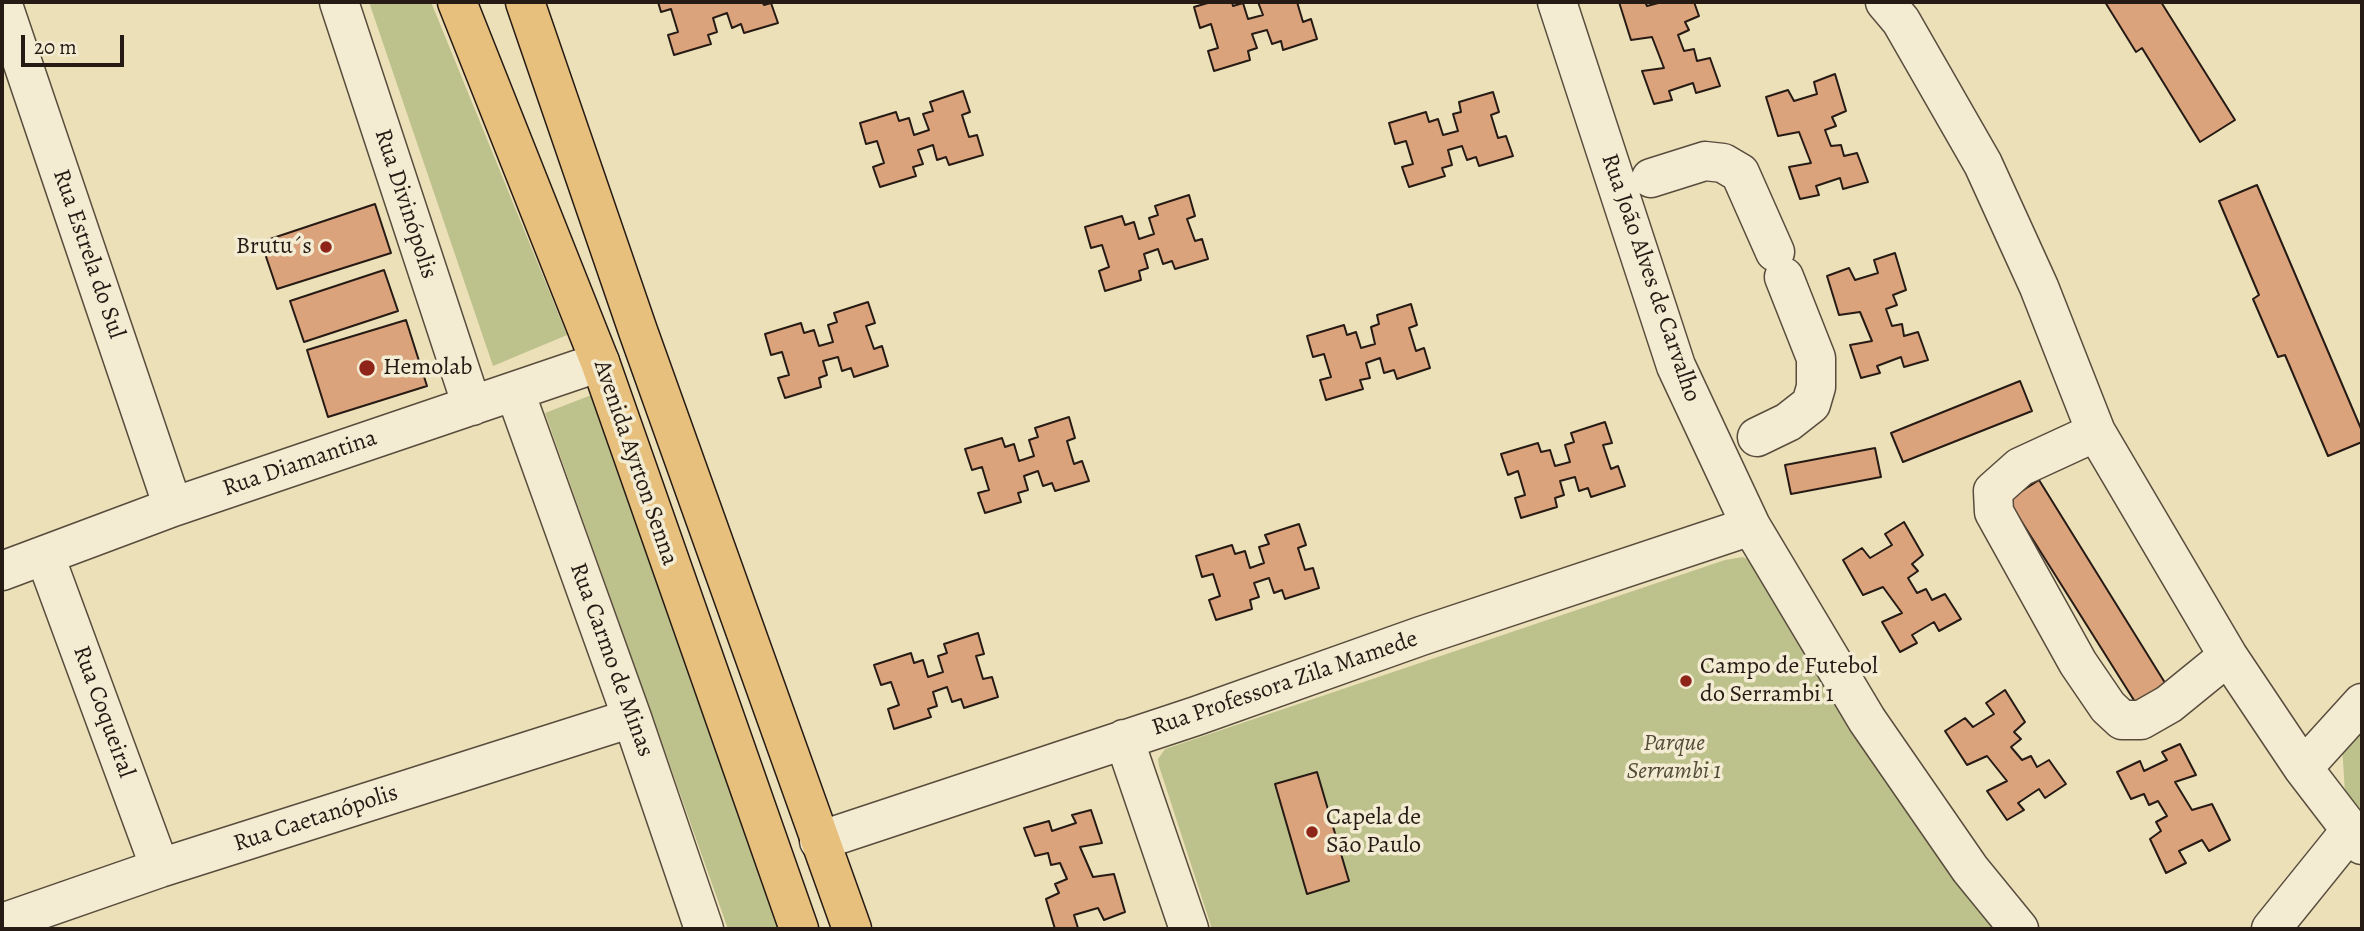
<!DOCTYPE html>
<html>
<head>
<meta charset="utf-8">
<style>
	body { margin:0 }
	#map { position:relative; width:2364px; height:931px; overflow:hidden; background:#ece0b9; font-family:Alegreya,serif }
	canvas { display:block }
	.frame { position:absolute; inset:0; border:4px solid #261a14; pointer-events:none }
	.scale { position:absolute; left:21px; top:35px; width:103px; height:32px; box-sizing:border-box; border:4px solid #261a14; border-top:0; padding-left:9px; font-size:21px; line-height:24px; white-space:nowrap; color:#261a14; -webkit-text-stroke:5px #f3ebd2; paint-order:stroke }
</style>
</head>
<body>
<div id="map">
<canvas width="2364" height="931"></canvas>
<div class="frame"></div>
<div class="scale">20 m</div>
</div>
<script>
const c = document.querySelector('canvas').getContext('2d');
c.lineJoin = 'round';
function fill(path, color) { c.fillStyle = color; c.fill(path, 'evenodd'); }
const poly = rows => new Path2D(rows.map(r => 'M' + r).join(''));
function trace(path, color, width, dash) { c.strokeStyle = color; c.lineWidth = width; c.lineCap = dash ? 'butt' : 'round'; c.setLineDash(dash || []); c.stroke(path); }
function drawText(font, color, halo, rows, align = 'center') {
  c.font = font + ' Alegreya,serif'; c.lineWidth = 7; c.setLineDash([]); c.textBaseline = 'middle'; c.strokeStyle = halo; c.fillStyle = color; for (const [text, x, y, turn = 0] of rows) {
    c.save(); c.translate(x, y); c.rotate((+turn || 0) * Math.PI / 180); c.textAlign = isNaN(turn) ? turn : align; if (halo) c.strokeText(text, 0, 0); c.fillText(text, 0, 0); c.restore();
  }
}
fill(poly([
	[369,2,431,2,567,335,493,366],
	[594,394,789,929,728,929,545,413],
	[1743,557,1751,561,1996,929,1212,929,1159,766,1158,759,1165,749,1725,560],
	[2362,716,2362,829,2345,793,2342,745]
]), '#bdc18b');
const building = poly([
	[658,2,762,2,764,5,771,3,778,23,744,33,741,24,732,28,727,13,713,18,717,32,708,35,711,44,674,55,668,35,678,32,671,9,661,12,658,2],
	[1211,2,1232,2,1233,6,1243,3,1248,19,1263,15,1258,2,1297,2,1303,22,1311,19,1317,39,1283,50,1281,41,1272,44,1267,30,1252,34,1257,48,1248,51,1250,60,1214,71,1208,51,1218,48,1211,24,1200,28,1194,7,1211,2],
	[1619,2,1645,2,1647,6,1662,2,1694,2,1699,16,1685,22,1689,30,1678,35,1684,51,1694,49,1697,61,1710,58,1720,86,1696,93,1693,83,1669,91,1672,100,1654,104,1642,71,1664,68,1652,37,1631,40,1619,2],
	[2105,2,2161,2,2235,120,2200,142,2142,48,2136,52,2105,2],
	[1835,74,1846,111,1832,117,1836,126,1825,130,1831,146,1841,145,1844,156,1857,153,1868,182,1843,189,1840,178,1816,186,1819,195,1800,199,1789,167,1811,163,1799,132,1778,136,1766,97,1788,90,1794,101,1817,94,1814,82,1835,74],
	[963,91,970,112,962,115,969,137,977,135,983,155,949,165,946,157,937,160,933,145,918,150,923,164,913,167,916,176,880,187,873,167,884,163,877,141,866,144,860,123,896,112,899,121,909,118,914,135,929,130,923,114,933,111,930,102,963,91],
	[1493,92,1499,112,1491,115,1498,138,1506,136,1513,156,1479,166,1476,157,1467,160,1462,146,1448,150,1452,165,1442,168,1445,176,1409,187,1402,167,1413,164,1406,141,1395,144,1389,123,1426,112,1429,122,1438,119,1443,135,1458,131,1453,114,1461,112,1459,102,1493,92],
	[2257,185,2362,431,2362,442,2328,456,2285,355,2278,357,2253,299,2259,295,2219,201,2257,185],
	[1189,195,1195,216,1187,219,1195,241,1202,239,1208,259,1175,269,1172,261,1163,264,1158,249,1144,254,1148,268,1139,271,1141,280,1105,291,1099,271,1109,267,1102,245,1091,248,1085,227,1122,216,1125,225,1134,222,1139,239,1154,234,1149,218,1158,215,1155,206,1189,195],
	[375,204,391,253,277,289,261,242,375,204],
	[1895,253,1906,290,1893,295,1897,305,1886,309,1892,326,1902,324,1904,336,1918,332,1928,360,1904,367,1901,357,1877,366,1880,373,1861,378,1850,345,1872,341,1860,312,1839,315,1827,276,1849,268,1855,280,1878,273,1874,260,1895,253],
	[384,270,398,311,304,342,290,301,384,270],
	[868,302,875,323,866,326,874,349,882,346,888,366,854,377,851,368,842,371,838,357,823,361,827,375,819,378,821,387,785,398,778,378,789,375,782,352,771,355,765,334,801,323,804,333,814,330,819,346,833,342,828,325,837,322,834,313,868,302],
	[1411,304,1417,325,1409,328,1416,351,1424,348,1430,368,1397,379,1394,370,1384,373,1380,358,1366,363,1370,378,1360,380,1363,389,1326,400,1320,380,1331,377,1324,354,1313,357,1307,336,1344,325,1347,335,1356,332,1361,348,1375,344,1371,327,1379,324,1377,315,1411,304],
	[406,320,427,386,328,417,307,350,406,320],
	[2020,381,2032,411,1903,462,1891,433,2020,381],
	[1069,417,1075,438,1067,441,1074,464,1082,461,1089,481,1055,491,1052,483,1043,486,1038,471,1024,476,1028,490,1018,493,1021,502,985,513,978,493,989,490,982,467,972,470,965,449,1002,438,1005,447,1014,444,1019,461,1034,456,1029,440,1038,437,1035,428,1069,417],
	[1605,422,1612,443,1603,445,1611,469,1618,466,1625,486,1591,497,1588,488,1579,491,1575,477,1560,481,1564,495,1555,498,1557,507,1521,518,1515,498,1525,495,1518,471,1508,475,1501,454,1538,443,1541,452,1550,450,1555,466,1570,462,1565,445,1574,442,1571,433,1605,422],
	[1875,448,1881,477,1791,494,1785,465,1875,448],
	[2039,480,2167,686,2137,705,2008,500,2039,480],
	[1904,522,1923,555,1912,564,1918,571,1908,578,1917,593,1926,589,1932,600,1945,594,1961,619,1939,631,1934,622,1912,635,1917,643,1900,652,1882,622,1902,613,1883,587,1863,595,1843,560,1862,548,1870,558,1892,545,1885,534,1904,522],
	[1299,524,1306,545,1298,548,1305,570,1313,568,1319,588,1285,599,1282,590,1274,593,1269,578,1254,583,1259,597,1250,600,1252,609,1216,620,1209,600,1220,596,1213,574,1202,577,1196,556,1232,545,1235,554,1245,551,1250,568,1264,563,1259,547,1269,544,1265,535,1299,524],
	[978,633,984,654,976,656,983,679,992,677,998,697,964,708,961,699,952,702,947,687,933,692,937,706,928,709,931,717,894,729,888,709,899,705,891,682,881,685,874,665,911,653,914,663,923,660,928,677,943,672,938,656,947,653,944,644,978,633],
	[2005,690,2025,722,2014,732,2021,739,2011,747,2022,760,2031,756,2037,767,2049,760,2066,784,2045,798,2039,789,2018,803,2024,810,2007,820,1987,791,2007,781,1987,756,1967,765,1945,731,1965,718,1973,727,1994,714,1986,703,2005,690],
	[2180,744,2196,775,2175,782,2192,810,2212,804,2230,840,2209,851,2202,840,2179,851,2186,863,2166,873,2150,839,2161,831,2156,822,2167,816,2158,801,2149,805,2144,794,2131,799,2117,772,2140,761,2144,771,2167,760,2162,752,2180,744],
	[1317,772,1349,881,1307,894,1275,784,1317,772],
	[1091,810,1102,843,1080,847,1093,877,1114,874,1125,912,1104,920,1098,908,1074,915,1078,928,1055,929,1046,899,1059,893,1055,884,1067,879,1060,863,1051,865,1048,853,1035,856,1024,828,1049,821,1052,831,1076,823,1072,815,1091,810]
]);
fill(building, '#daa37c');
trace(building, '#261a14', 2);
const minor = poly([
	[2,2,173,507],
	[339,2,472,406],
	[1557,2,1676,366,1751,526,1867,720,1970,869,2019,929],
	[1885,2,1901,21,1983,164,2039,287,2096,432,2228,656,2303,768,2362,845],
	[1651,178,1705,161,1723,163,1740,173,1775,252],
	[515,392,632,718,704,929],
	[2096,432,2020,467,1993,491,1994,512,2078,663,2108,707,2122,720,2141,720,2169,704,2228,656],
	[1757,437,1788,422,1811,404,1816,387,1816,358,1784,277],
	[45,556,160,868],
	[2,571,173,507,600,362],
	[1124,739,1189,929],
	[2303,768,2362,703],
	[819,841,1196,716,1421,636,1751,526],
	[2,923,160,868,632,718],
	[2271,929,2350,831]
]);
const major = poly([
	[457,2,600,362,799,929],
	[525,2,638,331,852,929]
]);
trace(minor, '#584c3d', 41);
trace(major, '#261a14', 41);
trace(minor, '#f3ebd2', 38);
trace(major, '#e6c07c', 38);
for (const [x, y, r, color] of [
	[326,247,7,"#8f2418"],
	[367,368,9,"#8f2418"],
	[1686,681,7,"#8f2418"],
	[1312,832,7,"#8f2418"]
]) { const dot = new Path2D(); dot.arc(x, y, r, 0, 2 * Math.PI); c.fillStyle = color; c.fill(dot); trace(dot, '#f3ebd2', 2.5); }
drawText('24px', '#261a14', '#f3ebd2', [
	["Rua Divinópolis",405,204,72],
	["Rua Estrela do Sul",88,254,71],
	["Rua João Alves de Carvalho",1650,278,71],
	["Avenida Ayrton Senna",635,463,71],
	["Rua Diamantina",300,464,-19],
	["Rua Carmo de Minas",611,660,70],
	["Rua Professora Zila Mamede",1285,684,-19],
	["Rua Coqueiral",103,712,70],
	["Rua Caetanópolis",316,819,-18]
]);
drawText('24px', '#261a14', '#f3ebd2', [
	["Brutu´s",312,247,"right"],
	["Hemolab",383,368],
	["Campo de Futebol",1700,667],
	["do Serrambi 1",1700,695],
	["Capela de",1326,818],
	["São Paulo",1326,846]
], 'left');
drawText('italic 24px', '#534c38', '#f3ebd2', [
	["Parque",1674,744],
	["Serrambi 1",1674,772]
]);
</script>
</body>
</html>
